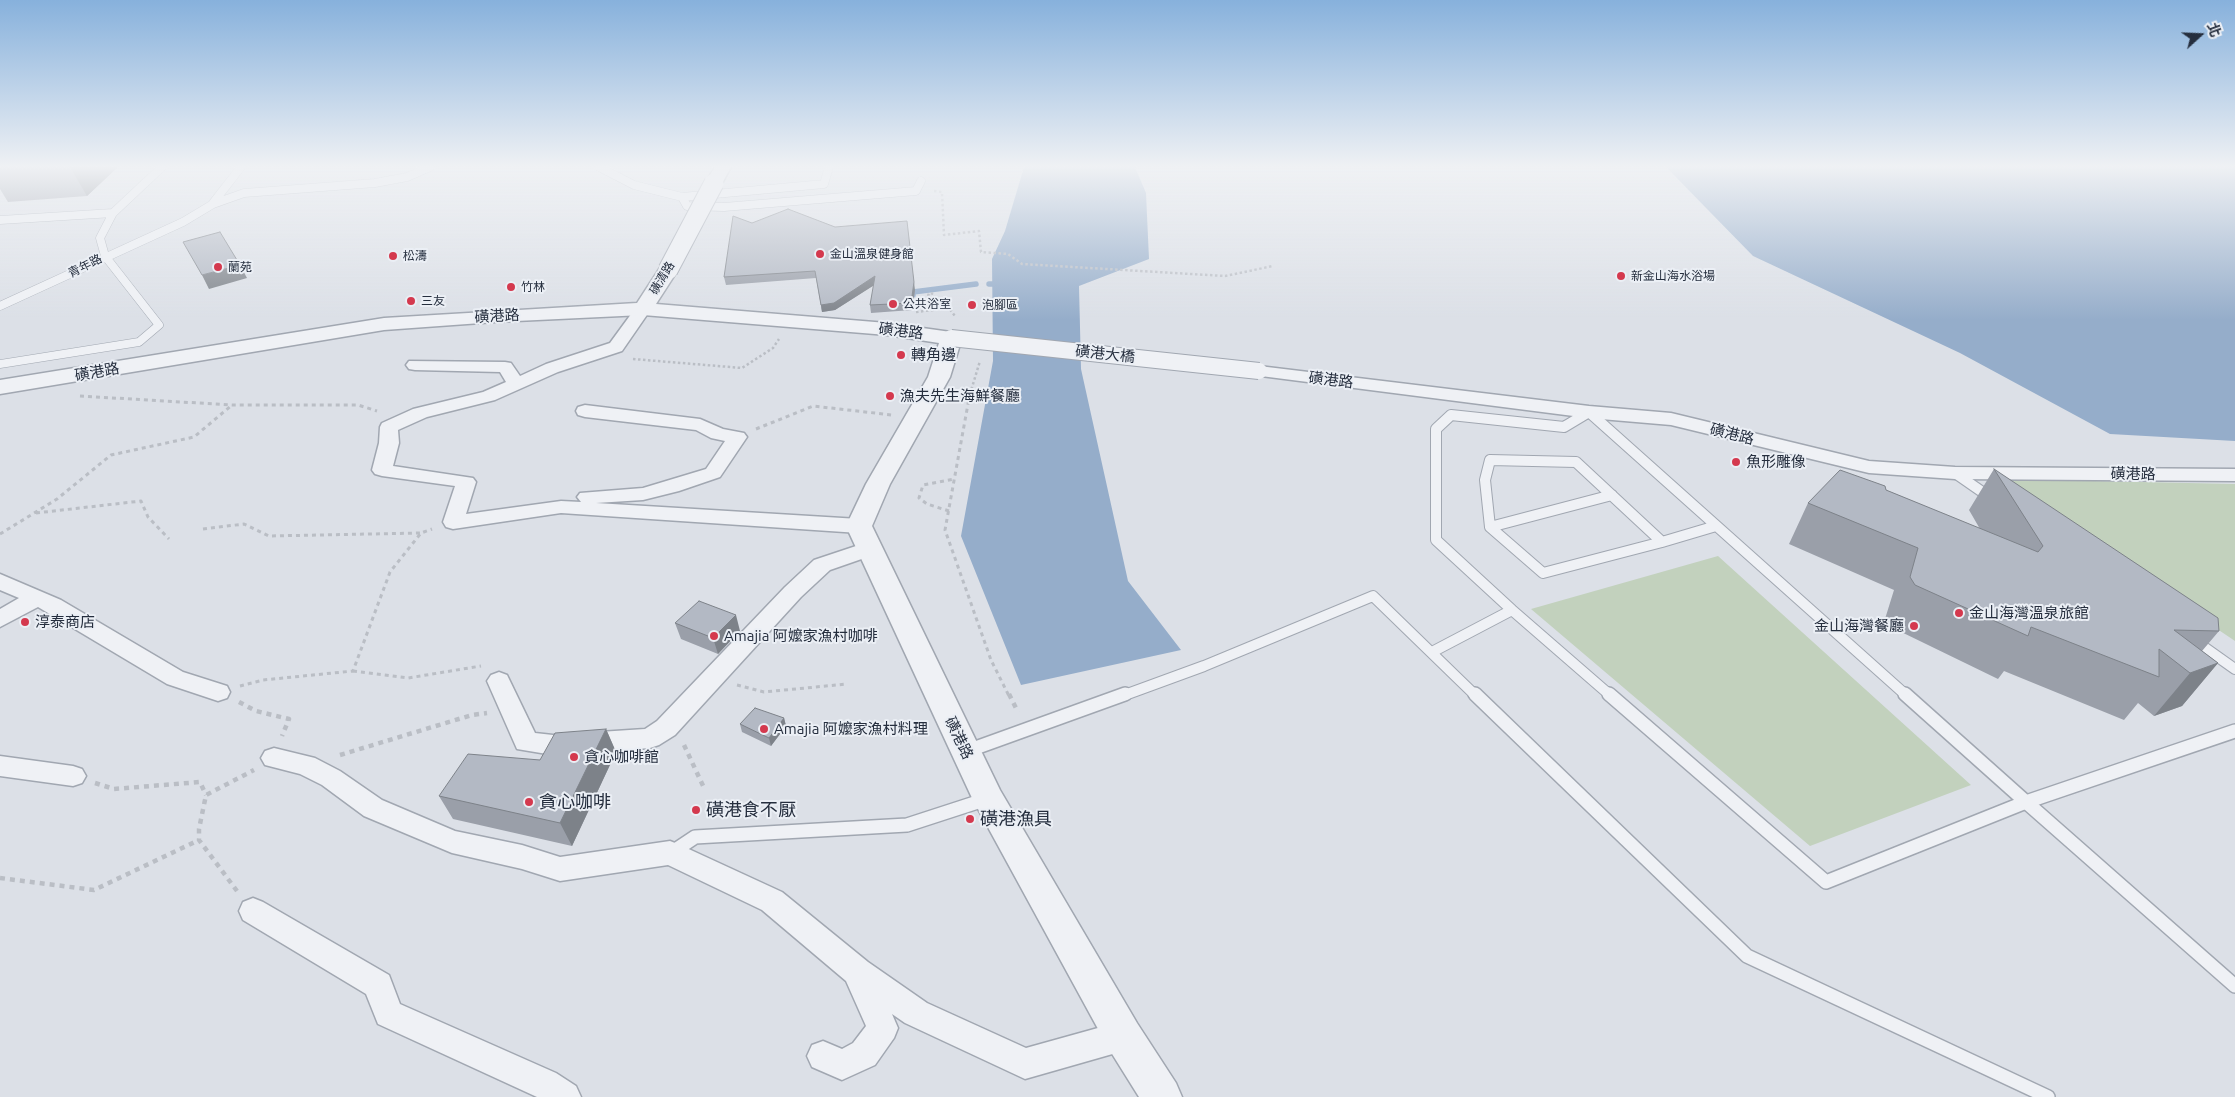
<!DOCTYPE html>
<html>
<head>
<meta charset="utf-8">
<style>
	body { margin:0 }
	#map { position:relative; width:2235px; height:1097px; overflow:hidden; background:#dce0e7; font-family:Ubuntu,"Noto Sans TC",sans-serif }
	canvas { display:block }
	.north { position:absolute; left:2175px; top:10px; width:50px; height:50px; -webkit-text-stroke:4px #ebeff5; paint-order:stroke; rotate:70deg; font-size:14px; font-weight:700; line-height:20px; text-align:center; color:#252e3e }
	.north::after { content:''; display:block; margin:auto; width:18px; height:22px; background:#252e3e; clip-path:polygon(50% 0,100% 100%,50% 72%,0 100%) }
</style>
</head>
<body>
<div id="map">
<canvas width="2235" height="1097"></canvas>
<div class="north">北</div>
</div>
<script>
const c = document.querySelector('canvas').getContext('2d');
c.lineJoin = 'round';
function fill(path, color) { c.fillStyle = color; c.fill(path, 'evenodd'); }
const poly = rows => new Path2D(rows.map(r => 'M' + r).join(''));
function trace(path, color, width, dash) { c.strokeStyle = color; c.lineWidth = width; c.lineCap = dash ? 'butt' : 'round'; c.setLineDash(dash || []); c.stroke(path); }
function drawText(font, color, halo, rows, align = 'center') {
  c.font = font + ' Ubuntu,"Noto Sans TC",sans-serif'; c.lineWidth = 4; c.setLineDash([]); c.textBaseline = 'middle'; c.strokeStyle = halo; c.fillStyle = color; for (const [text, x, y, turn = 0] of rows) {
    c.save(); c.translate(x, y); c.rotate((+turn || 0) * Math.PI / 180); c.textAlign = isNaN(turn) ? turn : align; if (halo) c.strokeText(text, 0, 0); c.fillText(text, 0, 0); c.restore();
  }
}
fill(poly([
	[2001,479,2235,484,2235,641,2183,606],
	[1718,556,1971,785,1810,846,1531,609]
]), '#c2d1bd');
fill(poly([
	[1024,167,1135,167,1146,193,1149,259,1079,286,1081,369,1128,581,1181,650,1021,685,961,536,993,361,992,259,1005,231],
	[1666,167,2235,167,2235,441,2110,434,1960,353,1753,256]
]), '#95adca');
trace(poly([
	[989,284,993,284],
	[913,295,913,292,976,284]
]), '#95adca', 5.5);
const serviceFar2 = poly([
	[599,167,634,185,682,197,824,184,829,167],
	[682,197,687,206,724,207,916,191,921,181],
	[213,203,241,167],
	[0,220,113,213],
	[0,306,183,222,213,204,244,193,375,183,407,177,430,167],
	[0,364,139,342,159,325,105,256,100,238,113,213,162,167]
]);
const serviceFar1 = poly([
	[1490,460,1576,462,1662,542,1543,573,1490,527,1485,480,1490,460],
	[1955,473,1991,498],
	[1490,527,1612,495],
	[1662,542,1716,526],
	[2194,640,2235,669],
	[1432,652,1512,610],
	[1122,696,1204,666,1373,596,1476,696],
	[1611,696,1512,610,1436,540,1436,429,1451,415,1564,427,1589,412,1907,696]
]);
const service = poly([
	[1475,694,1747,956,2048,1097],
	[1609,694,1826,882,2026,802],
	[1905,694,2026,802],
	[967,751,1125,694],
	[2026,802,2235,986],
	[2026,802,2235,731],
	[671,853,695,837,907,825,987,799]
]);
const minor = poly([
	[643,304,649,306,651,309,622,351,558,372,495,400,427,417,398,430,399,443,393,466,473,478,476,482,466,514,561,501,581,502,577,497,580,493,643,488,706,469,725,441,711,438,696,430,585,417,578,415,576,411,578,407,585,405,700,419,723,429,744,433,747,437,720,477,679,491,643,500,596,503,859,519,866,521,869,526,866,531,859,533,561,513,453,529,446,527,443,522,455,486,382,476,375,474,372,470,379,443,380,427,382,423,413,409,483,392,506,382,500,372,415,370,409,369,406,365,409,361,505,362,511,363,520,376,546,364,610,343,637,306,643,304],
	[1259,366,1589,406,1671,413,1869,461,1955,467,2235,469,2235,481,1955,479,1869,473,1671,425,1589,418,1253,375,1250,371,1253,367,1259,366],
	[868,542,876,544,879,549,876,554,830,570,801,597,675,735,659,745,650,748,553,755,517,749,487,681,491,675,499,672,507,675,535,733,553,735,645,729,657,721,785,587,814,560,868,542],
	[0,574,61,600,183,672,227,686,230,692,227,698,218,701,167,684,38,607,0,627,0,609,19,598,0,590,0,574],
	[274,748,315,758,340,771,382,800,455,831,522,845,560,857,670,841,680,845,782,892,868,962,927,1003,1026,1048,1123,1021,1134,1026,1138,1036,1134,1046,1123,1051,1025,1079,905,1023,892,1014,898,1028,894,1038,875,1065,842,1080,812,1067,807,1056,812,1045,823,1041,842,1049,853,1043,866,1026,846,981,762,910,668,865,560,881,522,869,452,853,364,816,322,785,300,774,265,765,261,758,265,751,274,748],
	[0,756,73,766,82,769,86,776,82,783,73,786,0,776,0,756],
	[253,898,263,902,389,975,400,1004,556,1073,576,1086,581,1097,537,1097,378,1024,366,994,243,920,239,911,243,902,253,898]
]);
const tertiary = poly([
	[715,167,731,167,720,187,714,188,708,187,705,183,715,167],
	[668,264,675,266,678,270,656,304,887,323,951,332,958,334,962,338,950,377,890,484,872,526,1000,790,1137,1023,1176,1083,1182,1097,1139,1097,1109,1049,972,798,846,526,866,484,928,377,939,343,887,335,643,315,495,322,384,330,0,394,0,380,384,318,637,303,661,266,668,264]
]);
trace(serviceFar2, '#a1a7b1', 9);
trace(serviceFar1, '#a1a7b1', 12);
trace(service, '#a1a7b1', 16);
trace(minor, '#a1a7b1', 3);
trace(tertiary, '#a1a7b1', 3);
trace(poly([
	[934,191,942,192,944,235,979,231,981,252,1008,254,1022,264,1225,276,1273,266],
	[928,296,929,293,934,294],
	[916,312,949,308,955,316],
	[633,359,742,368,773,348,779,339],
	[970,394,980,361]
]), '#babec5', 2.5, [2.5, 2.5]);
trace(poly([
	[970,393,945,530,991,660,1009,696],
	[80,396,232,405,358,405,377,411],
	[756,429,813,406,892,415],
	[949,511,927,504,919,498,923,485,954,479],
	[36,513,141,501,148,517,169,539],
	[203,529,244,524,269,536,420,533],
	[0,534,57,499,111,455,194,437,232,405],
	[353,671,408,678,481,666],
	[737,685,764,692,847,684],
	[240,686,263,680,353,671,390,572,421,533,432,529]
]), '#babec5', 3, [4, 4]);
trace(poly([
	[1009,694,1018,712],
	[239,702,256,711,289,719,282,736],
	[684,745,705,790],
	[340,755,472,715,487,713],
	[95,783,114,789,200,782,206,795],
	[0,878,94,890,199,840],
	[237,891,199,840,199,829,206,795,254,770]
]), '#babec5', 4.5, [5, 5]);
trace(serviceFar2, '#eff1f5', 8);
trace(serviceFar1, '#eff1f5', 10);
trace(service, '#eff1f5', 13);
fill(minor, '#eff1f5');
fill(tertiary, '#eff1f5');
const minorBridge = poly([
	[951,338,1259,371]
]);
const tertiaryBridge = poly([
	[668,270,714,183]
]);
trace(minorBridge, '#a1a7b1', 18, []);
trace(tertiaryBridge, '#a1a7b1', 21, []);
trace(minorBridge, '#eff1f5', 16);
trace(tertiaryBridge, '#eff1f5', 19);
fill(poly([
	[0,167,118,167,87,196,8,202,0,189],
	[752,223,915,290,912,310,871,313,870,305,874,285,835,310,822,312,816,278,726,285,724,277],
	[1994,469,2219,631,2202,651,2218,663,2182,706,2154,716,2138,703,2124,720,2004,671,1998,679,1891,627,1885,619,1894,590,1789,544,1808,503,1886,490,1980,529,1969,510],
	[675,623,740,631,718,654,681,639],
	[784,718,786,726,771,746,742,732,740,724],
	[606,729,616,752,572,846,453,819,439,796,540,760]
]), '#9a9fa9');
fill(poly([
	[70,167,118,167,87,196],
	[907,228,915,290,912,310,911,303],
	[240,265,247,278,209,289,202,275],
	[875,276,876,284,835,310,822,312,821,305],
	[736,615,740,631,718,654,713,638],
	[2218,663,2182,706,2154,716,2190,673],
	[784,718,786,726,771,746,769,738],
	[606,729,616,752,572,846,560,823]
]), '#7d8289');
const building = poly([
	[788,209,835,227,907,221,914,282,911,303,870,305,875,276,834,303,821,305,815,271,724,277,733,216,752,223,788,209],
	[220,232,240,265,202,275,183,242,220,232],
	[1994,469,2218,618,2219,631,2174,630,2218,663,2190,673,2159,649,2159,677,2031,627,2028,636,1915,585,1910,577,1918,548,1808,503,1840,470,1885,486,1886,490,2038,552,2043,546,1994,469],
	[699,601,736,615,713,638,675,623,699,601],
	[755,708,784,718,769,738,740,724,755,708],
	[606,729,560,823,439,796,468,754,540,760,555,733,606,729]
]);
fill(building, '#b3b9c4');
trace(building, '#7d8289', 1);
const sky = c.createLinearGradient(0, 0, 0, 320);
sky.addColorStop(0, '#87b1dc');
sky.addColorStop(0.52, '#eff1f4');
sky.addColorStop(1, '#eff1f400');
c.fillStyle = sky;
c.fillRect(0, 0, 2235, 320);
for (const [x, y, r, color] of [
	[820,254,5,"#d4394e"],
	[393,256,5,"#d4394e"],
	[218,267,5,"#d4394e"],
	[1621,276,5,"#d4394e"],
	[511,287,5,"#d4394e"],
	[411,301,5,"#d4394e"],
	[893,304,5,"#d4394e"],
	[972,305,5,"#d4394e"],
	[901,355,5,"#d4394e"],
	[890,396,5,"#d4394e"],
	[1736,462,5,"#d4394e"],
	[1959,613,5,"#d4394e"],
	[25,622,5,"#d4394e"],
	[1914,626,5,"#d4394e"],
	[714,636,5,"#d4394e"],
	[764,729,5,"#d4394e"],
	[574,757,5,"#d4394e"],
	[529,802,5,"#d4394e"],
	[696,810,5,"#d4394e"],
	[970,819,5,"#d4394e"]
]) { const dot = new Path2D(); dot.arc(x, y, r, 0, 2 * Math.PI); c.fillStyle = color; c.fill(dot); trace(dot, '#ebeff5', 2); }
drawText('12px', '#252e3e', '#ebeff5', [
	["金山溫泉健身館",830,254],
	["松濤",403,256],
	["蘭苑",228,267],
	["新金山海水浴場",1631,276],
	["竹林",521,287],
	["三友",421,301],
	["公共浴室",903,304],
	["泡腳區",982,305]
], 'left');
drawText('12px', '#252e3e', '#ebeff5', [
	["青年路",85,266,-27],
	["磺清路",662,278,-59]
]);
drawText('15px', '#252e3e', '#ebeff5', [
	["磺港路",497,316,-3],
	["磺港路",901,331,7],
	["磺港大橋",1105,354,6],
	["磺港路",97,372,-10],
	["磺港路",1331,380,7],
	["磺港路",1732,434,14],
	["磺港路",2133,474,1],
	["磺港路",959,738,64]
]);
drawText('15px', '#252e3e', '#ebeff5', [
	["轉角邊",911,355],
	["漁夫先生海鮮餐廳",900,396],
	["魚形雕像",1746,462],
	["金山海灣溫泉旅館",1969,613],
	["淳泰商店",35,622],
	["金山海灣餐廳",1904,626,"right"],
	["Amajia 阿嬤家漁村咖啡",724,636],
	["Amajia 阿嬤家漁村料理",774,729],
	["貪心咖啡館",584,757]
], 'left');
drawText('18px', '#252e3e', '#ebeff5', [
	["貪心咖啡",539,802],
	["磺港食不厭",706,810],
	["磺港漁具",980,819]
], 'left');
</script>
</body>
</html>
